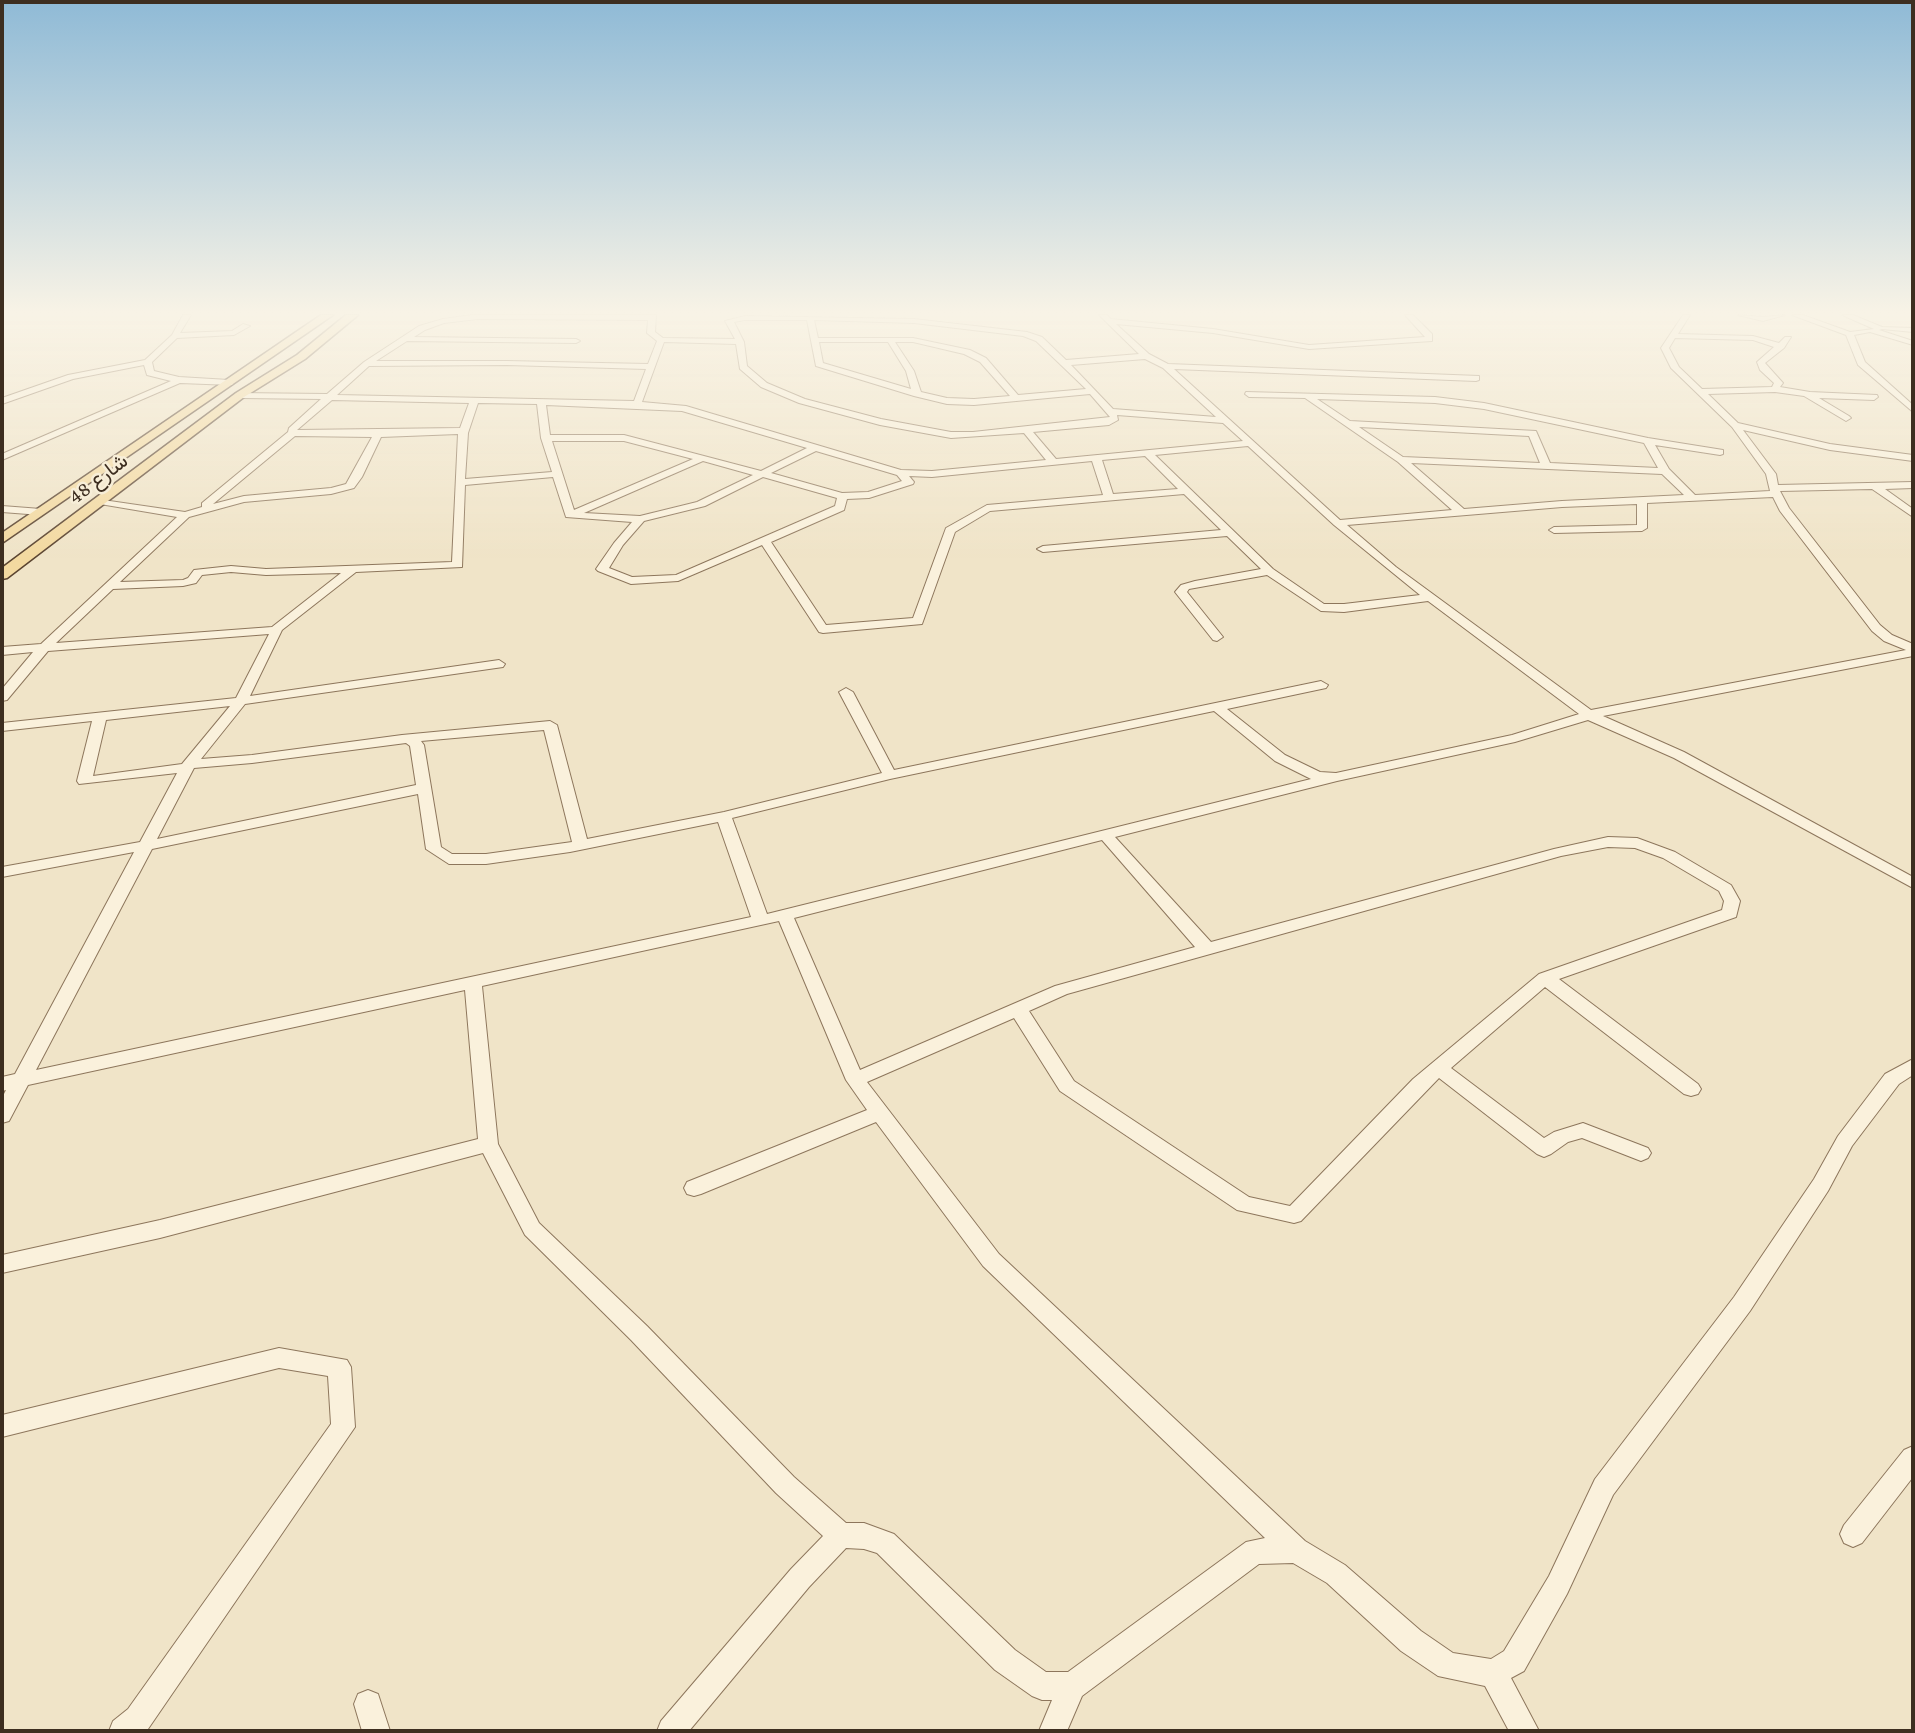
<!DOCTYPE html>
<html>
<head>
<meta charset="utf-8">
<style>
	body { margin:0 }
	#map { position:relative; width:1915px; height:1733px; overflow:hidden; background:#f0e4c8; font-family:"Crimson Pro",serif }
	canvas { display:block }
	.frame { position:absolute; inset:0; border:4px solid #3d2e20; pointer-events:none }
</style>
</head>
<body>
<div id="map">
<canvas width="1915" height="1733"></canvas>
<div class="frame"></div>
</div>
<script>
const c = document.querySelector('canvas').getContext('2d');
c.lineJoin = 'round';
const poly = rows => new Path2D(rows.map(r => 'M' + r).join(''));
function trace(path, color, width, dash) { c.strokeStyle = color; c.lineWidth = width; c.lineCap = dash ? 'butt' : 'round'; c.setLineDash(dash || []); c.stroke(path); }
function fill(path, color) { c.fillStyle = color; c.fill(path, 'evenodd'); }
function drawText(font, color, halo, rows, align = 'center') {
  c.font = font + ' "Crimson Pro",Vazirmatn,serif'; c.lineWidth = 5; c.setLineDash([]); c.textBaseline = 'middle'; c.strokeStyle = halo; c.fillStyle = color; for (const [text, x, y, turn = 0] of rows) {
    c.save(); c.translate(x, y); c.rotate((+turn || 0) * Math.PI / 180); c.textAlign = isNaN(turn) ? turn : align; if (halo) c.strokeText(text, 0, 0); c.fillText(text, 0, 0); c.restore();
  }
}
const minor = poly([
	[183,315,191,315,180,333,232,331,243,324,250,326,234,335,177,338,152,362,154,371,179,377,229,380,233,383,232,385,180,383,2,460,2,454,171,381,147,375,144,365,73,379,2,404,2,398,68,375,145,360,172,335,183,315],
	[472,315,656,315,655,332,663,338,735,339,725,321,745,316,914,319,1027,332,1042,337,1066,360,1139,354,1099,315,1107,315,1111,319,1213,329,1309,345,1425,337,1405,315,1413,315,1432,334,1432,341,1309,349,1213,333,1116,324,1149,354,1168,364,1479,376,1479,380,1476,381,1174,369,1340,520,1452,510,1398,462,1305,398,1249,397,1245,394,1246,392,1435,397,1484,403,1648,438,1723,450,1723,454,1720,455,1655,445,1669,469,1695,495,1770,491,1766,474,1732,427,1671,368,1661,348,1683,315,1690,315,1678,334,1753,336,1779,343,1785,337,1791,337,1784,348,1765,363,1783,383,1780,387,1810,392,1877,395,1878,397,1874,400,1819,398,1849,416,1851,418,1846,421,1804,396,1775,392,1708,394,1738,423,1830,444,1913,455,1913,461,1830,450,1743,430,1776,474,1778,485,1913,482,1913,488,1885,489,1913,509,1913,517,1872,489,1780,491,1789,508,1880,625,1892,635,1913,644,1913,656,1603,716,1684,752,1913,877,1913,888,1674,758,1588,720,1515,742,1337,781,1115,837,1211,942,1554,849,1608,837,1637,838,1675,852,1731,885,1740,901,1736,917,1559,979,1698,1084,1701,1089,1698,1094,1691,1096,1684,1094,1545,987,1451,1068,1544,1138,1554,1132,1583,1123,1648,1148,1651,1153,1648,1158,1641,1161,1582,1138,1568,1142,1551,1154,1544,1157,1537,1154,1439,1078,1301,1221,1294,1223,1237,1210,1060,1091,1014,1018,867,1082,999,1254,1305,1541,1345,1565,1421,1631,1453,1653,1491,1659,1504,1651,1549,1576,1595,1479,1734,1297,1814,1179,1838,1136,1885,1074,1913,1059,1913,1075,1899,1084,1852,1146,1828,1191,1750,1311,1613,1495,1567,1594,1524,1671,1511,1678,1539,1731,1509,1731,1485,1686,1438,1676,1401,1651,1327,1583,1293,1563,1259,1564,1082,1696,1067,1731,1039,1731,1052,1700,1042,1700,1032,1696,995,1670,877,1553,864,1549,846,1548,809,1587,689,1731,657,1731,661,1721,791,1569,823,1536,776,1493,631,1340,525,1235,483,1153,160,1238,2,1273,2,1255,160,1220,478,1139,465,990,28,1085,9,1121,2,1123,2,1098,6,1090,2,1091,2,1077,15,1074,134,852,2,877,2,867,140,842,177,773,79,784,77,781,92,721,2,731,2,723,236,698,269,634,48,651,7,700,2,701,2,689,33,652,2,655,2,647,41,644,177,517,100,504,96,503,96,499,185,512,202,507,202,503,288,432,289,428,321,399,240,398,236,395,237,393,327,394,364,362,419,326,443,319,472,315],
	[478,319,648,320,647,333,657,341,648,364,507,361,376,361,407,341,576,343,580,341,576,339,414,337,425,330,444,323,478,319],
	[745,320,807,320,816,366,914,396,947,404,974,405,1090,394,1110,417,973,432,951,432,881,419,805,399,767,383,747,366,744,342,734,322,745,320],
	[814,320,914,323,1023,336,1036,341,1086,389,1018,395,986,358,970,350,913,338,818,338,814,320],
	[1675,338,1753,340,1774,347,1757,362,1760,370,1774,383,1772,387,1702,389,1679,367,1669,348,1675,338],
	[664,342,736,344,740,369,761,387,799,403,880,425,951,438,1024,433,1046,460,932,471,901,470,686,406,642,402,664,342],
	[819,342,888,342,906,371,911,389,823,363,819,342],
	[895,342,913,342,964,354,980,362,1010,396,974,399,947,398,921,392,914,371,895,342],
	[1145,359,1163,368,1216,417,1113,409,1071,365,1145,359],
	[507,365,646,369,634,401,337,395,369,366,507,365],
	[1317,399,1435,403,1484,409,1644,443,1658,468,1550,463,1536,431,1350,421,1317,399],
	[332,400,469,403,460,428,297,430,332,400],
	[478,403,537,404,541,438,552,472,465,479,468,433,478,403],
	[546,405,682,411,807,448,761,471,624,435,550,435,546,405],
	[1117,415,1223,423,1243,441,1056,459,1033,432,1109,425,1118,420,1117,415],
	[1359,427,1529,436,1540,463,1403,457,1359,427],
	[458,434,452,562,266,569,231,566,194,570,188,578,183,580,120,582,189,517,244,502,331,494,354,488,362,477,381,437,458,434],
	[295,436,372,437,346,484,331,488,244,496,213,504,295,436],
	[552,441,624,441,693,459,574,510,552,441],
	[1248,446,1334,525,1420,595,1344,604,1324,604,1273,569,1155,455,1248,446],
	[816,451,897,475,902,481,868,492,842,493,771,473,816,451],
	[1145,456,1178,489,1113,494,1102,460,1145,456],
	[703,461,753,475,697,502,640,516,584,513,703,461],
	[1092,461,1103,495,987,505,946,528,913,618,826,625,771,542,844,510,847,499,869,498,913,484,914,482,909,476,932,477,1092,461],
	[1411,463,1662,474,1684,495,1562,501,1464,509,1411,463],
	[553,477,566,517,632,522,614,543,596,569,598,571,631,584,678,581,762,545,819,632,823,633,922,624,955,532,990,511,1184,494,1221,530,1043,546,1037,549,1043,552,1227,536,1261,569,1195,581,1181,585,1175,592,1213,640,1217,641,1223,637,1187,592,1189,589,1267,575,1321,611,1344,612,1428,601,1579,714,1512,735,1336,773,1320,772,1285,755,1227,709,1326,688,1328,685,1321,681,894,770,853,692,846,688,839,692,882,773,724,812,587,839,557,725,550,721,402,735,252,755,201,759,245,704,503,667,505,664,499,660,250,696,282,630,356,572,462,567,465,485,553,477],
	[763,477,837,498,835,506,676,575,632,577,609,568,623,545,644,521,705,506,763,477],
	[1773,497,1780,511,1872,631,1884,641,1906,650,1591,710,1396,567,1347,525,1562,507,1637,504,1637,525,1554,527,1549,530,1554,533,1642,531,1647,528,1647,503,1773,497],
	[231,572,266,575,341,573,272,627,56,643,113,589,183,586,196,583,202,575,231,572],
	[230,706,182,764,93,776,106,720,230,706],
	[1214,711,1275,761,1311,779,767,914,732,818,890,779,1214,711],
	[544,730,572,842,486,854,452,854,441,847,424,745,421,741,544,730],
	[406,743,410,746,416,785,157,839,194,768,252,763,406,743],
	[418,794,426,849,449,864,486,864,570,852,718,822,751,917,36,1070,152,849,418,794],
	[1102,840,1195,947,1055,986,860,1070,794,918,1102,840],
	[1608,847,1635,848,1663,858,1719,891,1724,901,1722,910,1539,974,1413,1079,1290,1206,1249,1197,1074,1081,1029,1011,1067,994,1561,856,1608,847],
	[779,921,846,1080,867,1110,687,1182,684,1188,687,1194,694,1196,701,1194,876,1122,983,1266,1265,1538,1246,1542,1068,1672,1046,1672,1015,1650,894,1534,864,1523,846,1523,794,1477,647,1326,539,1223,498,1144,482,986,779,921],
	[1738,315,1763,317,1785,315,1763,321,1738,315],
	[1792,315,1803,315,1850,332,1874,329,1842,315,1853,315,1882,327,1913,328,1913,332,1882,329,1879,330,1913,341,1913,345,1870,332,1854,335,1865,362,1913,405,1913,412,1858,365,1846,335,1792,315],
	[2,506,41,509,46,512,41,515,2,512,2,506],
	[279,1348,347,1360,351,1367,355,1427,148,1729,145,1731,109,1731,113,1721,128,1709,331,1424,328,1376,279,1368,2,1437,2,1415,279,1348],
	[1913,1446,1913,1477,1862,1543,1853,1547,1844,1543,1840,1534,1844,1525,1904,1450,1913,1446],
	[368,1690,378,1694,390,1731,362,1731,354,1704,358,1694,368,1690]
]);
const major = poly([
	[321,315,333,315,2,543,2,533,321,315],
	[346,315,358,315,305,359,244,397,7,578,2,579,2,568,236,393,297,355,346,315]
]);
trace(minor, '#8d765c', 2);
trace(major, '#5b4430', 3);
fill(minor, '#faf1dc');
fill(major, '#f3d9a0');
const sky = c.createLinearGradient(0, 0, 0, 558);
sky.addColorStop(0, '#8fbad6');
sky.addColorStop(0.56, '#f8f3e6');
sky.addColorStop(1, '#f8f3e600');
c.fillStyle = sky;
c.fillRect(0, 0, 1915, 558);
drawText('21px', '#3d2e20', '#f7eed8', [
	["شارع 48",98,479,-37]
]);
</script>
</body>
</html>
